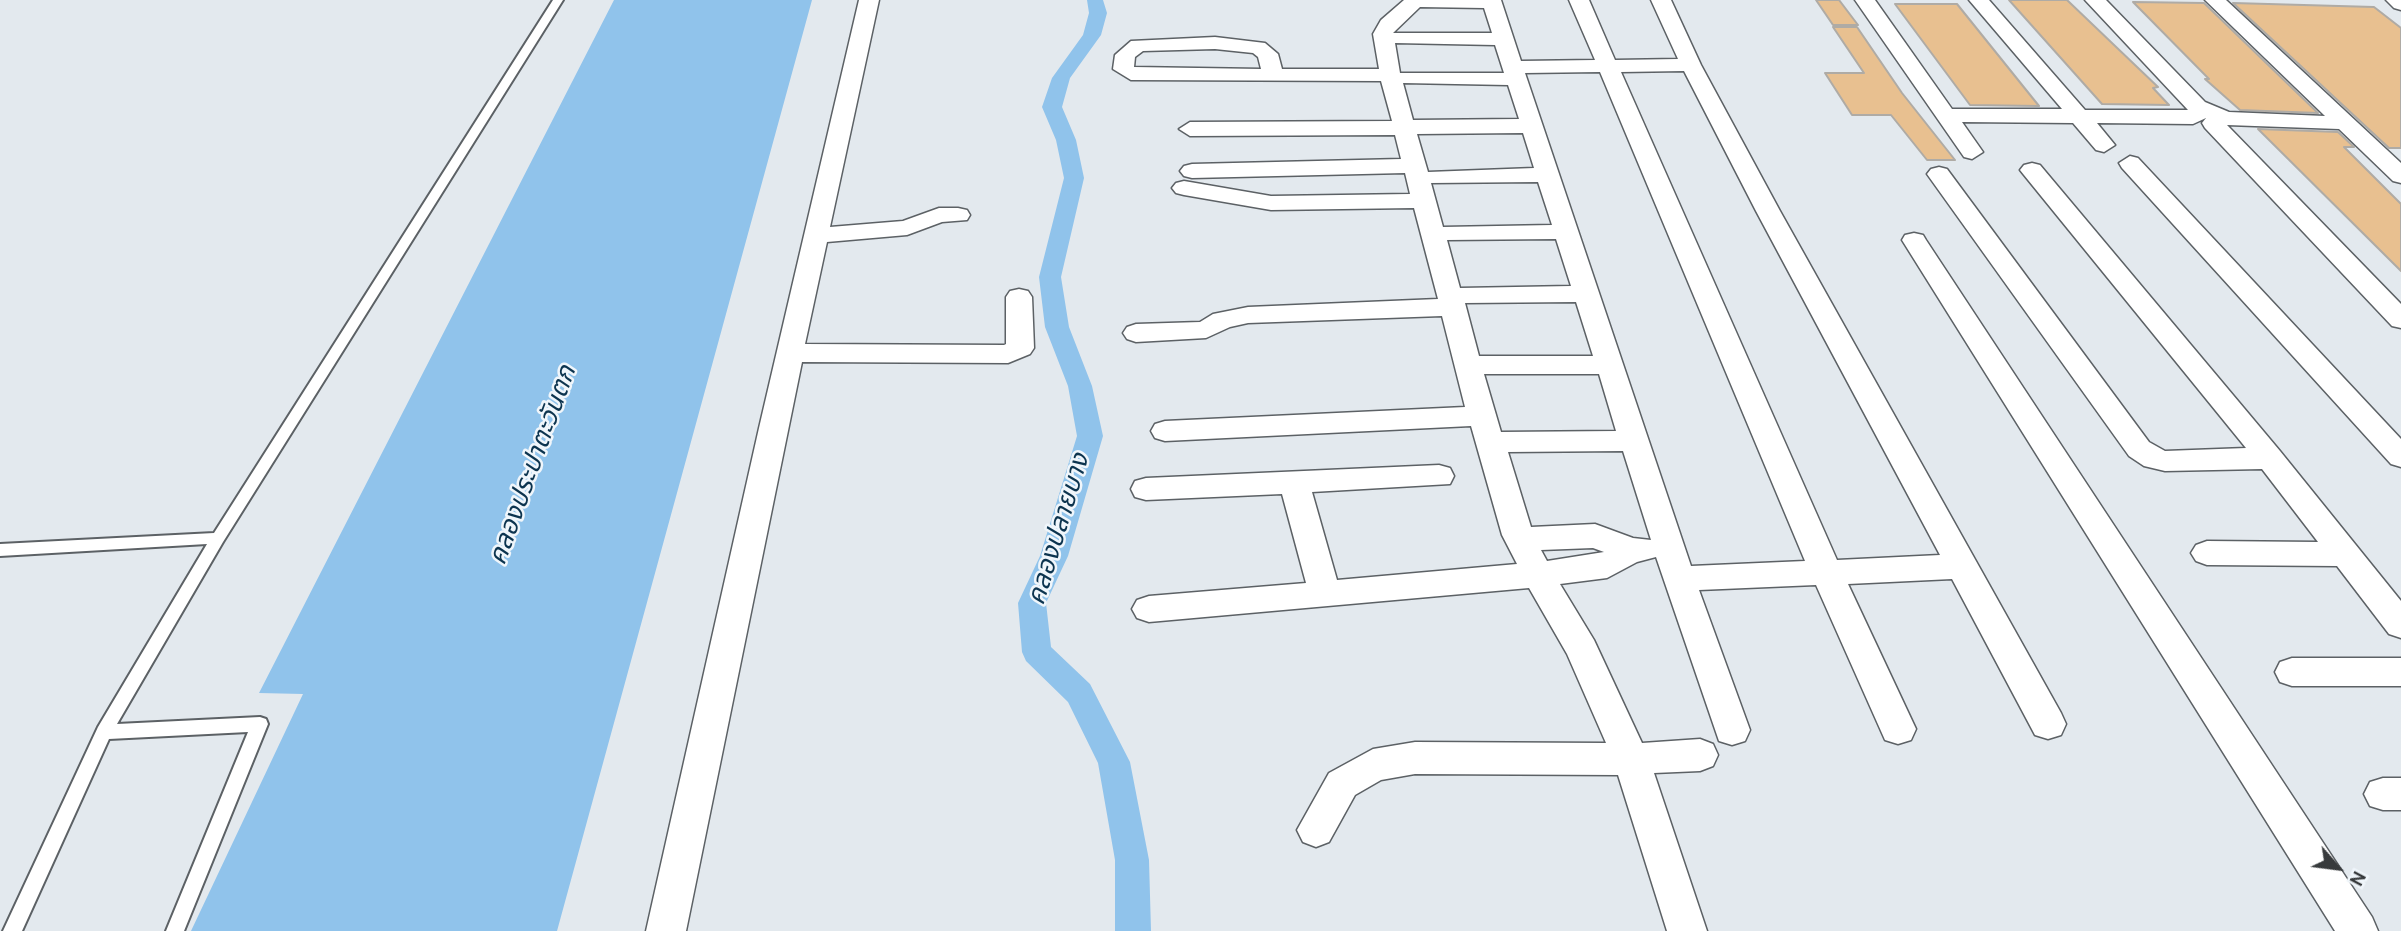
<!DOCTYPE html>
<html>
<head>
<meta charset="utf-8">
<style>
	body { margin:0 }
	#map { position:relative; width:2401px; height:931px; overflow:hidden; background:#e3e9ee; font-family:Overpass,sans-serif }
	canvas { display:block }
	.north { position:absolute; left:2303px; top:833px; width:70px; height:70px; -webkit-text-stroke:5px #f0f6fb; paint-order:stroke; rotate:118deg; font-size:19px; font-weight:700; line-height:28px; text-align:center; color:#373a3c }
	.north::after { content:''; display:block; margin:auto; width:24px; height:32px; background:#373a3c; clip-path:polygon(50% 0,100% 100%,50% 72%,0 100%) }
</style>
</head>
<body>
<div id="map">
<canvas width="2401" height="931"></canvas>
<div class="north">N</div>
</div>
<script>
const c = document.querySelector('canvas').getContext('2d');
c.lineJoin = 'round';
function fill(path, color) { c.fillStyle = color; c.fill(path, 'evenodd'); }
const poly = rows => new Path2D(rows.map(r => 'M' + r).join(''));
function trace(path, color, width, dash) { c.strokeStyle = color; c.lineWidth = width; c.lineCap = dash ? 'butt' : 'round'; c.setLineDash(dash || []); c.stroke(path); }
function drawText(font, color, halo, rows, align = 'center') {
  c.font = font + ' Overpass,"Noto Sans Thai",sans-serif'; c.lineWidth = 5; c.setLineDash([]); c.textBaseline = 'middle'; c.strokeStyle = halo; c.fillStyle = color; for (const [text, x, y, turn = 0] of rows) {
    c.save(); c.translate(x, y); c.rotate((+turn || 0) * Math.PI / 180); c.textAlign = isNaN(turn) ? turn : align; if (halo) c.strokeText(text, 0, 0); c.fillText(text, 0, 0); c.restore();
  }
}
fill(poly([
	[614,0,812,0,557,931,191,931,303,694,259,693]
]), '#90c3eb');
fill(poly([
	[1087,0,1103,0,1107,13,1101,35,1070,78,1062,107,1076,140,1084,178,1061,277,1069,327,1092,386,1103,436,1068,556,1046,603,1051,647,1090,684,1130,762,1149,860,1151,931,1115,931,1115,860,1098,763,1068,702,1026,661,1022,652,1018,603,1040,556,1077,436,1068,386,1045,327,1039,277,1064,178,1056,140,1042,107,1052,78,1083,35,1089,13,1087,0]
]), '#90c3eb');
const building = poly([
	[1816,0,1839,0,1858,25,1833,25,1816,0],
	[2009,0,2067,0,2158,87,2153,88,2169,105,2102,104,2009,0],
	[2133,2,2204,3,2318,113,2240,110,2205,79,2209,79,2133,2],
	[2233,3,2374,7,2401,28,2401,148,2389,148,2233,3],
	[1895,4,1957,4,2039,106,1970,105,1895,4],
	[1833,27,1857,27,1902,93,1955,160,1927,160,1891,115,1852,115,1825,73,1864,73,1833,27],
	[2258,129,2338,132,2354,147,2344,147,2401,204,2401,271,2258,129]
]);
fill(building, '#e8c090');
trace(building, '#afaba5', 2);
const service = poly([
	[553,0,563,0,223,542,117,724,260,717,266,719,268,724,184,931,166,931,248,732,109,739,22,931,3,931,98,727,207,544,0,556,0,544,214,533,553,0]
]);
const minor = poly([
	[859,0,879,0,830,227,903,221,939,208,958,208,967,210,970,215,967,220,942,222,907,235,827,242,805,344,1004,345,1006,344,1006,297,1010,291,1019,289,1028,291,1032,297,1034,348,1030,354,1008,363,802,362,686,931,646,931,759,428,859,0],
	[1404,0,1501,0,1521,61,1595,60,1569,0,1589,0,1615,60,1678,59,1651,0,1671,0,1701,65,1780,211,2061,713,2066,724,2061,735,2048,739,2035,735,1952,579,1848,584,1916,729,1911,740,1898,744,1885,740,1816,585,1699,590,1750,730,1745,741,1732,745,1719,741,1656,557,1637,562,1607,578,1560,584,1594,640,1642,743,1700,739,1713,744,1718,755,1713,766,1700,771,1654,773,1707,931,1667,931,1618,775,1415,774,1381,780,1355,795,1329,842,1316,847,1303,842,1297,830,1329,773,1373,749,1415,742,1606,743,1567,654,1529,588,1149,622,1137,618,1132,609,1137,600,1149,596,1306,583,1282,494,1146,500,1135,497,1131,489,1135,481,1146,478,1439,465,1450,468,1454,476,1450,484,1312,492,1337,580,1517,564,1502,535,1471,426,1165,441,1155,438,1151,431,1155,424,1165,421,1465,407,1442,316,1248,323,1230,327,1206,338,1136,342,1127,339,1123,333,1127,327,1136,324,1200,322,1213,314,1248,307,1438,299,1414,208,1271,210,1184,195,1176,193,1172,188,1176,183,1184,181,1271,196,1410,194,1405,173,1192,178,1184,176,1180,171,1184,166,1192,164,1401,159,1395,135,1190,136,1179,129,1190,122,1392,121,1381,81,1131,80,1113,69,1115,55,1131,41,1215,37,1265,43,1278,54,1282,69,1379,69,1373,34,1381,20,1404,0],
	[1420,7,1484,8,1492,33,1393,33,1420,7],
	[1395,43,1495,45,1504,73,1400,73,1395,43],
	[1215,49,1253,53,1258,57,1261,69,1134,67,1135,57,1143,51,1215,49],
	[1684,71,1756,211,1940,555,1837,560,1621,72,1684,71],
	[1600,72,1805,561,1691,566,1525,73,1600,72],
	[1403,83,1508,85,1519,119,1413,120,1403,83],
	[1523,133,1534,168,1428,172,1417,134,1523,133],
	[1538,182,1552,225,1443,227,1431,183,1538,182],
	[1556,239,1571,286,1460,288,1447,240,1556,239],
	[1576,302,1593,356,1479,356,1465,303,1576,302],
	[1484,374,1599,374,1616,431,1501,432,1484,374],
	[1623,451,1651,540,1633,538,1595,524,1531,527,1508,452,1623,451],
	[1593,548,1604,552,1547,561,1541,550,1593,548],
	[1855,0,1875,0,1952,109,2062,109,1969,0,1989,0,2085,110,2188,110,2085,0,2106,0,2205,102,2229,112,2325,116,2205,0,2226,0,2401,163,2401,183,2393,181,2339,129,2227,125,2401,304,2401,328,2392,326,2205,128,2202,123,2206,118,2193,124,2097,123,2115,145,2104,152,2096,150,2073,123,1962,122,1983,152,1972,159,1964,157,1855,0],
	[2386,0,2401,0,2401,10,2394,8,2386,0],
	[2130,156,2138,158,2401,439,2401,467,2391,464,2122,168,2119,163,2130,156],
	[2032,163,2040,165,2280,451,2401,601,2401,638,2389,634,2337,566,2207,565,2196,561,2191,553,2196,545,2207,541,2318,542,2262,469,2165,471,2144,466,2129,456,1927,174,1931,169,1939,167,1947,169,2149,442,2165,451,2246,448,2024,175,2020,170,2024,165,2032,163],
	[1914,233,1923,235,1926,240,2372,917,2378,931,2335,931,1902,240,1905,235,1914,233],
	[2292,658,2401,658,2401,686,2292,686,2280,682,2275,672,2280,662,2292,658],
	[2383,778,2401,778,2401,810,2383,810,2370,806,2364,794,2370,782,2383,778]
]);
trace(service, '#5c6165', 4);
trace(minor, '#5c6165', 3);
fill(service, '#fff');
fill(minor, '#fff');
drawText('italic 26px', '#0c344f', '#f0f6fb', [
	["คลองประปาตะวันตก",535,466,-70],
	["คลองปลายบาง",1061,530,-73]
]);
</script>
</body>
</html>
